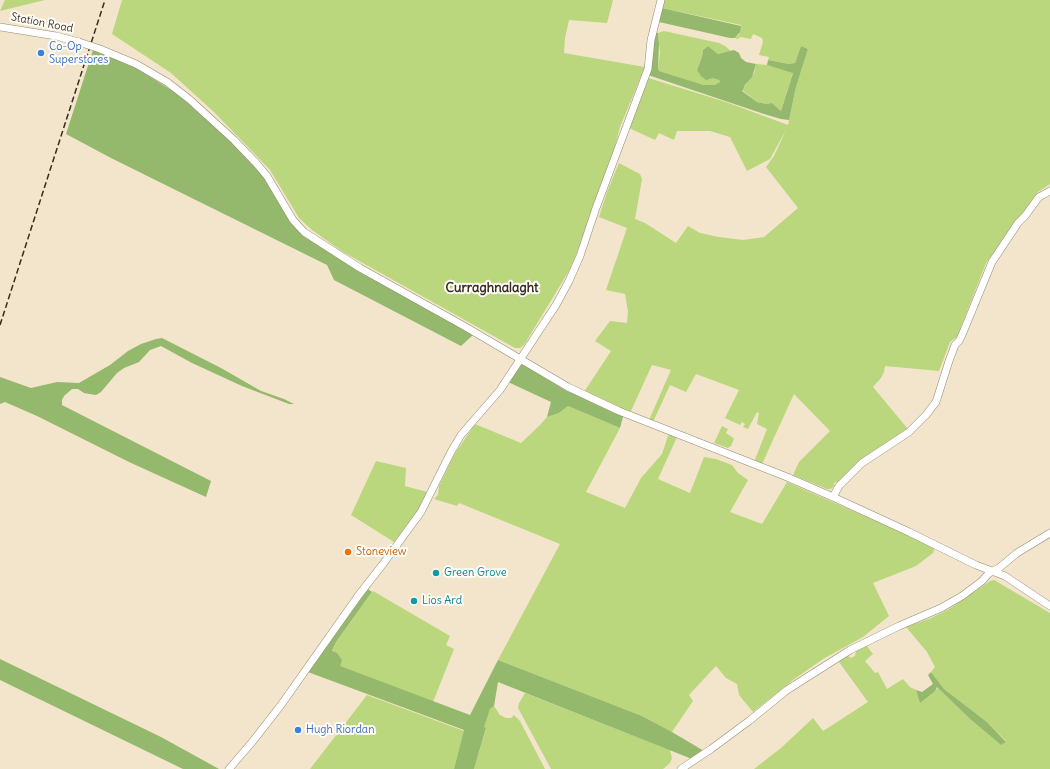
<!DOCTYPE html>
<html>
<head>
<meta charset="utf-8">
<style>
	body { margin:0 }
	canvas { display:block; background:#f2e5cb }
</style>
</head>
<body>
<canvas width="1050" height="769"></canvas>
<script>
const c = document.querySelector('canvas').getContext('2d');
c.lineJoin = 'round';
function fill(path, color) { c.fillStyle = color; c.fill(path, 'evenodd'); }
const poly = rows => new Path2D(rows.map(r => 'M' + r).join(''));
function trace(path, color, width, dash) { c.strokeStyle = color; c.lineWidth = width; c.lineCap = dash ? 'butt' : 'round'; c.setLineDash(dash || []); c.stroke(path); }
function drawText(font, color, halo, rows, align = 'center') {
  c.font = font + ' Delius,sans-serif'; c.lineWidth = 4; c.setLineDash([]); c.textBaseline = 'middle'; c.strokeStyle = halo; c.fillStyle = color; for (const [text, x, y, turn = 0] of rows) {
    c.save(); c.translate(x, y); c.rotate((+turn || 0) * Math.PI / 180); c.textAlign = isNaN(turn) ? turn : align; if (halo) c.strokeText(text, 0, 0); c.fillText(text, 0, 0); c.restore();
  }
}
fill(poly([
	[5,0,45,0,0,11],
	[122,0,613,0,607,23,569,20,565,38,564,53,645,67,644,69,620,127,612,158,572,266,524,345,520,348,515,348,343,252,312,230,299,218,270,170,214,112,171,73,112,34],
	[664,0,1050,0,1050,184,1038,192,986,263,957,337,950,342,939,371,885,366,884,372,881,378,873,387,908,429,867,455,849,471,838,483,836,482,833,484,835,485,831,489,827,489,793,475,799,462,830,431,794,394,762,464,754,462,767,429,757,424,759,413,757,412,748,429,743,427,745,424,742,422,740,425,725,418,739,390,696,374,686,392,670,385,653,422,649,420,671,370,652,365,630,413,584,392,611,351,595,341,610,321,627,323,628,311,625,294,606,290,627,228,599,217,607,192,619,163,640,174,642,179,635,219,645,223,676,243,688,226,700,233,719,237,743,240,764,237,798,208,766,167,774,156,786,130,770,159,747,171,730,137,710,131,677,131,674,140,659,133,655,140,627,127,645,77,726,102,788,125,789,120,796,87,808,49,801,46,795,63,789,64,768,60,769,57,759,55,763,42,762,38,753,34,751,39,740,37,738,39,735,38,739,35,741,25,662,8],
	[664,31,719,43,725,46,731,51,718,54,708,46,703,50,702,57,697,70,719,80,720,83,715,85,704,85,659,71,658,68,660,53,658,33],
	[756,64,767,65,793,72,781,111,772,103,766,104,757,102,742,90,754,73],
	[568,406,620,428,586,492,625,508,641,478,662,454,669,433,677,437,658,479,690,493,704,457,716,459,732,465,738,473,748,480,730,512,762,524,787,482,935,547,933,553,916,566,873,583,889,616,863,637,823,659,793,680,753,712,739,695,737,684,726,678,716,666,689,695,693,701,672,732,642,716,498,660,560,544,459,503,457,506,434,499,438,495,439,486,454,455,475,424,521,443,539,426,547,417,559,413],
	[722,426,728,429,726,433,732,437,734,439,731,446,728,448,714,443],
	[376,461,406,468,405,486,427,492,418,511,394,542,351,515],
	[994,580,1050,613,1050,769,754,769,781,748,813,718,823,731,868,702,839,662,847,655,851,658,855,656,856,651,866,645,873,654,865,661,875,673,878,672,887,689,903,679,910,687,916,690,920,703,938,688,970,719,1001,745,1006,741,987,722,944,689,931,672,935,667,927,652,906,627,931,618,949,609,990,581],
	[373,591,450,636,446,645,454,649,433,702,339,666,332,652,336,642],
	[525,693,670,750,672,758,670,763,663,769,551,769,518,708,519,703],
	[367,695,464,731,454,769,310,769],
	[494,706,500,715,506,718,511,718,514,715,520,721,545,769,474,769,486,729,483,727,490,709]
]), '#bbd77d');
fill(poly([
	[662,8,741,26,740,32,735,38,730,38,659,22],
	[655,33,658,33,659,44,658,68,659,71,704,85,715,85,720,82,719,80,713,78,706,80,701,76,697,70,702,57,703,50,708,46,718,54,734,50,739,53,741,58,746,62,756,64,752,77,745,85,742,91,757,102,766,104,772,103,781,111,793,73,767,65,768,60,789,64,795,63,801,46,808,49,796,87,789,120,781,119,764,114,648,75],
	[93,50,111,56,138,69,179,95,242,151,264,176,291,223,304,236,329,252,473,335,461,346,334,280,327,265,111,158,66,134],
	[162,338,221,368,261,391,284,399,294,404,289,404,242,386,192,363,161,346,150,350,139,362,124,368,117,373,101,392,96,395,84,393,78,389,72,389,64,396,62,400,62,405,211,481,206,497,129,462,37,416,5,402,0,404,0,377,31,388,57,382,79,383,110,365,128,351,141,344,156,339],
	[522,364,565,390,624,413,620,428,568,406,559,413,547,417,551,402,508,382,518,365],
	[368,589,372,592,336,642,332,651,337,653,342,660,340,666,470,715,498,660,642,716,672,732,704,751,692,759,498,682,494,706,490,709,484,727,486,728,474,769,454,769,464,730,308,672],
	[0,659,161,737,219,769,183,769,0,680],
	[931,672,944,689,987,722,1006,742,1001,745,970,719,937,687,935,691,920,703,916,690,922,692,933,684,928,675]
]), '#94b86c');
const minor = poly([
	[0,27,56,36,79,42],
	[100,49,136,64,167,82,189,99,234,140,257,164,267,176,293,220,304,232,360,268,464,326,568,387,619,411,787,477,833,497,909,532,976,565,1005,576,1050,606],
	[833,497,839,486,862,463,909,432,926,415,936,402,949,361,955,345,959,341,962,335,992,262,1018,223,1025,216,1039,197,1050,191],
	[229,769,253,741,281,705,358,596,383,564,421,512,451,452,461,435,500,390,556,305,569,281,580,256,596,208,648,69,651,40,661,0],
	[681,769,711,749,749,721,787,690,850,650,899,626,941,608,962,596,982,581,989,573,999,568,1017,553,1050,533]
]);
trace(minor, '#968874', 8);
trace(minor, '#fff', 7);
trace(poly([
	[0,325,105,0]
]), '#3b2a1e', 1.5, [6, 3]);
const minorBridge = poly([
	[79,42,100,49]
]);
trace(minorBridge, '#968874', 8, []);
trace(minorBridge, '#fff', 7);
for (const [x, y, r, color] of [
	[41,53,4,"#3f7fe0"],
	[348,552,4,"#e8710a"],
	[436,573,4,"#0f9aa8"],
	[414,601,4,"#0f9aa8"],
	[298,730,4,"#3f7fe0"]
]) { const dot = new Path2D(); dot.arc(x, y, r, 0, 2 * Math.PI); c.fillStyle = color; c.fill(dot); trace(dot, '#fdfcf7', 1.5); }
drawText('11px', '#3b2a1e', '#fdfcf7', [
	["Station Road",42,23,11]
]);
drawText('11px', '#366cbe', '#fdfcf7', [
	["Co-Op",49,47],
	["Superstores",49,60],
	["Hugh Riordan",306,730]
], 'left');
drawText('11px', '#c56008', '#fdfcf7', [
	["Stoneview",356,552]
], 'left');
drawText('11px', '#0d838f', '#fdfcf7', [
	["Green Grove",444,573],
	["Lios Ard",422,601]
], 'left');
drawText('bold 13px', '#3b2a1e', '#fdfcf7', [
	["Curraghnalaght",492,288]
]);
</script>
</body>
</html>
